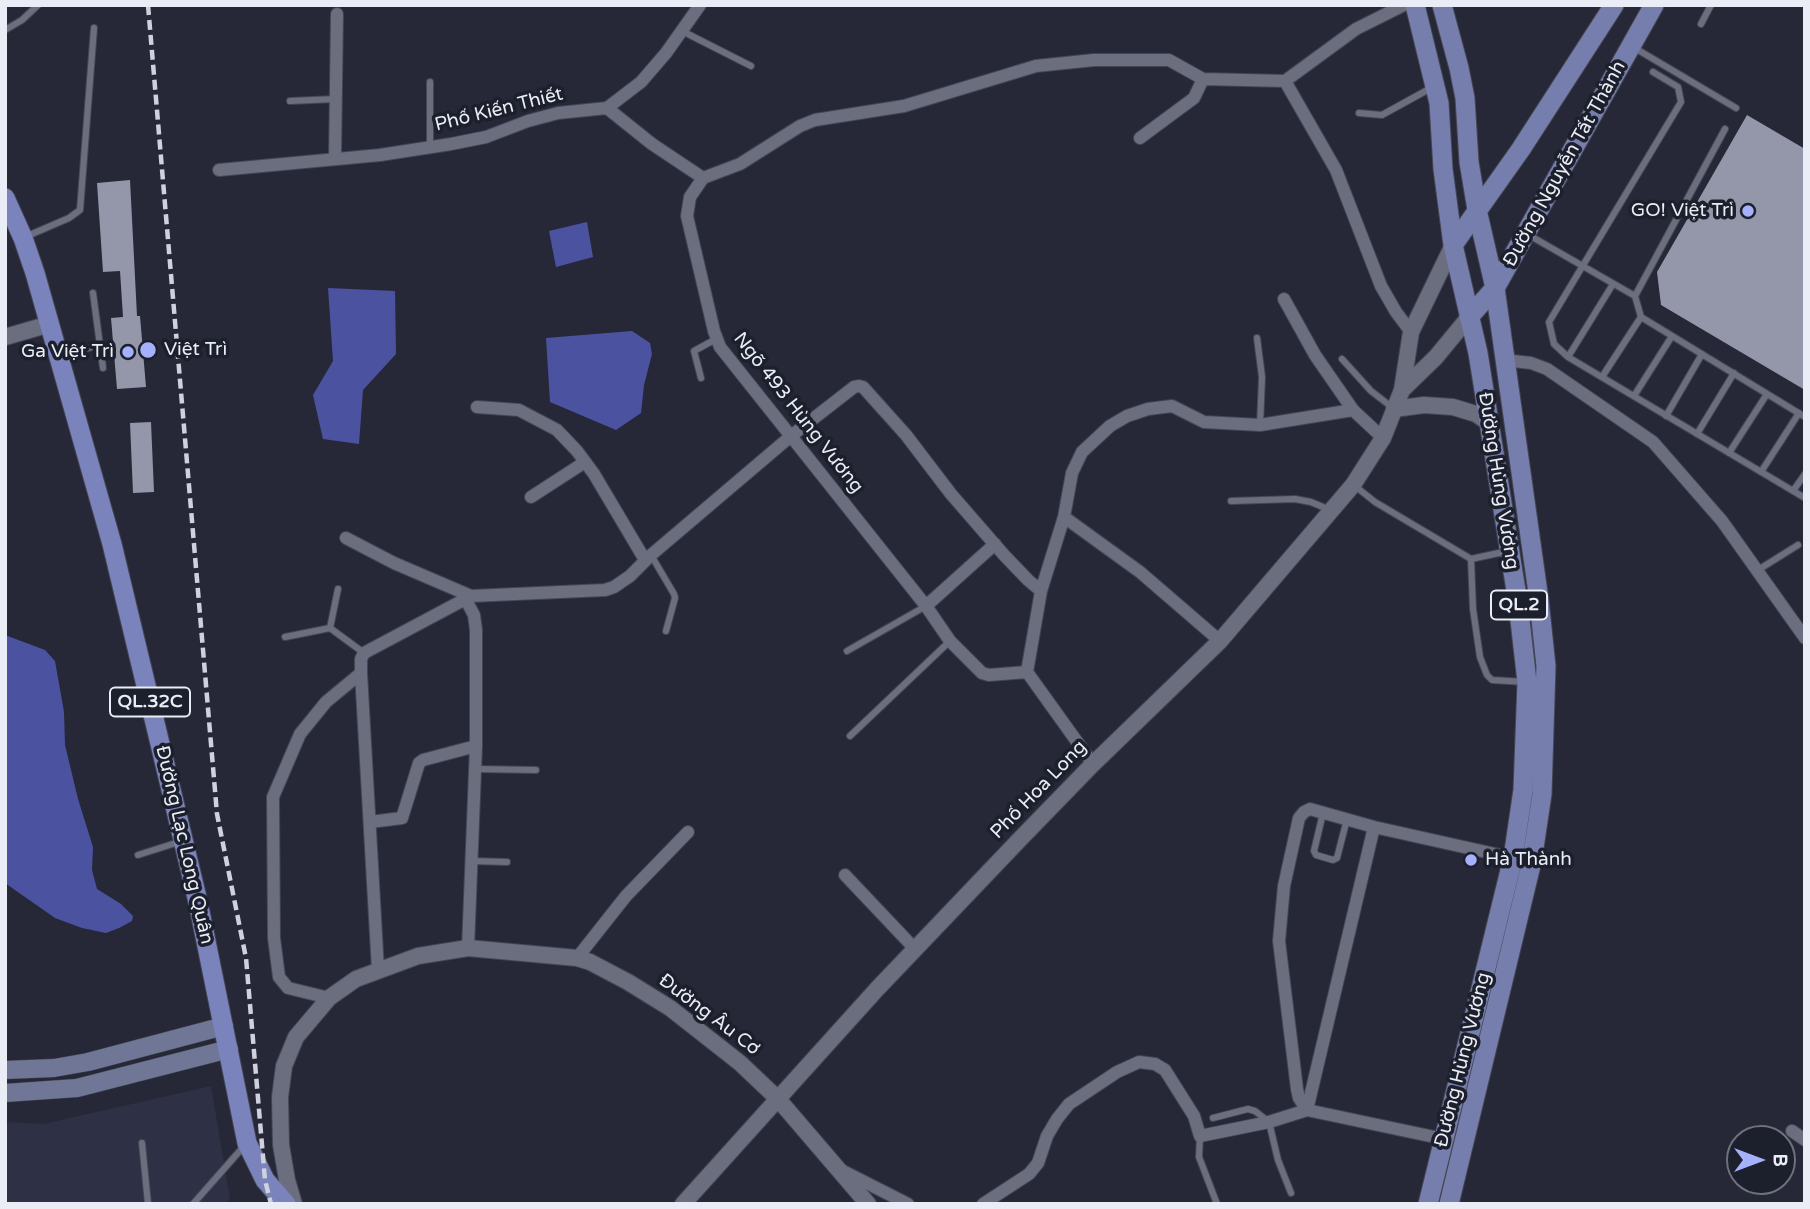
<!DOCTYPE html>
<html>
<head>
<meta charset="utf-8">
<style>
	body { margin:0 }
	#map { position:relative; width:1810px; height:1209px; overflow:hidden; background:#262837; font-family:"Varela Round",sans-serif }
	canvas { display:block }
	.frame { position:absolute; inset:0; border:7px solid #eaecf6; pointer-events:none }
	.north { position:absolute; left:1726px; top:1125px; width:70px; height:70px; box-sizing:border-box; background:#1c1f2c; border:2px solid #6e717d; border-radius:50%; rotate:90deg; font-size:19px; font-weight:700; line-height:28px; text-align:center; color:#eaecf6 }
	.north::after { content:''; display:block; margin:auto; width:24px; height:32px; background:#a5b1fc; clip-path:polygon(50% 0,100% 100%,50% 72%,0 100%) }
</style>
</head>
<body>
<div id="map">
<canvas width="1810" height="1209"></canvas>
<div class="frame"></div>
<div class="north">B</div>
</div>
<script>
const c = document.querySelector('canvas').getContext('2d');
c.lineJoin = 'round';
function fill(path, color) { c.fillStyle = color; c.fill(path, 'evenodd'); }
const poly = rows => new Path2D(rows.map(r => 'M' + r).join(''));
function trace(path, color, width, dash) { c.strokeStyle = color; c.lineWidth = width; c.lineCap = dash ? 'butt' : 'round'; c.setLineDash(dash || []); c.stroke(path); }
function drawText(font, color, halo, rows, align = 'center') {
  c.font = font + ' "Varela Round",sans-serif'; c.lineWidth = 7; c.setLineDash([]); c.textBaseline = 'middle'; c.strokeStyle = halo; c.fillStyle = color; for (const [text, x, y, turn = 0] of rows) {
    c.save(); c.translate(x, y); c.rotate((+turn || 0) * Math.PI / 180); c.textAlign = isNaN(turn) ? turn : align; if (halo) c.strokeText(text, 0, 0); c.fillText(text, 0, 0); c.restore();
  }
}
fill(poly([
	[211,1086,230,1199,225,1204,5,1204,5,1122,44,1124]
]), '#2e3146');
fill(poly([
	[587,222,593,257,556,267,549,231],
	[328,288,395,291,396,354,363,390,359,444,323,439,313,395,333,361],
	[632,331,650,343,652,354,644,385,641,413,616,430,550,402,546,338],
	[5,635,45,650,55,661,64,712,65,745,78,799,93,847,92,870,97,889,121,904,133,916,132,921,119,928,106,933,82,928,55,918,5,883]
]), '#4b53a0');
fill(poly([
	[1747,115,1805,149,1805,390,1661,305,1657,272],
	[130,180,137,316,140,316,146,387,117,389,111,318,123,317,120,271,103,272,97,183],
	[151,422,154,492,133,493,130,423]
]), '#9397a9');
const service = poly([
	[1701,24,1711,5],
	[5,30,22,20,38,5],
	[682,31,751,66],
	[1633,47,1736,108],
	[1653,72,1678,87,1681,102,1549,322,1554,344,1568,357,1805,498],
	[430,82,430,147],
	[290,101,335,99],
	[1359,113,1382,115,1431,88],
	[1527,234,1635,296,1725,129],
	[25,237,69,218,80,210,94,28],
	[93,293,103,368],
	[1635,296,1641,317,1805,417],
	[1257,338,1262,377,1260,425],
	[60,356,99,345],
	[1568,357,1613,284],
	[1342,359,1371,391,1393,408],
	[1602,377,1641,317],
	[701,378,694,351,716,339],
	[1634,396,1672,336],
	[1666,416,1702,354],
	[1697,434,1734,373],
	[1729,453,1767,394],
	[1761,472,1799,413],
	[1355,486,1375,502,1471,559,1508,551],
	[1793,491,1805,474],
	[1231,501,1295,499,1311,502,1330,510],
	[651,555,674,594,675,598,666,631],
	[1471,559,1473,609,1480,657,1487,675,1492,680,1525,682],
	[1758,570,1798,545],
	[338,589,330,628,364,653],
	[285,637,330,628],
	[847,651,926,606],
	[850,736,950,641],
	[476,769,536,770],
	[1323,813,1314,851,1316,855,1333,860,1337,858,1347,819],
	[138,855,182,841],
	[472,861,507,862],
	[1213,1118,1248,1109,1255,1111,1269,1122,1278,1160,1291,1193],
	[1200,1136,1199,1157,1217,1204],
	[142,1143,148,1204],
	[193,1204,245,1145]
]);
const minor = poly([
	[1285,81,1336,170,1381,286,1396,312,1411,332],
	[607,108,652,144,703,178],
	[1140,138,1194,98,1203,79],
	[335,158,337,14],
	[219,170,380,155,451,144,486,137,528,121,558,113,607,108,641,82,666,53,700,5],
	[1284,299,1315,355,1353,410],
	[1504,360,1531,363,1547,369,1653,442,1722,521,1805,638],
	[477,407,519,410,557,430,577,451,594,474,645,560],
	[531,497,585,462],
	[1064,517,1140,572,1220,641],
	[346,538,394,563,471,596],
	[466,600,474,615,476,630,476,746,468,948],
	[926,606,995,544],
	[1027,672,989,675,982,673,950,641,926,606,720,347,714,331,687,216,690,197,703,178,740,164,800,126,815,120,904,106,1036,66,1094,60,1169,60,1203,79,1285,81,1356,29,1404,5],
	[1093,764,1027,672,1041,591,1064,517,1072,473,1082,452,1110,426,1127,416,1148,409,1172,406,1204,422,1260,425,1353,410,1383,438],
	[370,822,402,818,419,763,423,760,476,746],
	[1374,827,1310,809,1304,812,1299,818,1284,886,1279,941,1297,1089,1299,1098,1307,1110,1444,1139],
	[845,875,915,949],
	[577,958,626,896,688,832],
	[378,970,361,673,361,659,364,653,471,596,605,590,614,587,630,576,651,555,791,436,854,387,859,386,863,387,906,435,951,494,1004,555,1028,580,1041,591],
	[329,998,288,988,279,977,274,938,273,797,300,734,326,702,361,673],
	[1792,1131,1805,1140],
	[843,1171,908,1204],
	[983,1204,1029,1174,1038,1163,1047,1136,1057,1119,1069,1104,1117,1072,1139,1062,1155,1064,1165,1070,1194,1116,1200,1136,1269,1122,1307,1110,1374,827,1513,858]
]);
const tertiary = poly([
	[5,337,50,324],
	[1402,390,1436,357,1469,317],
	[1394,409,1424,405,1453,407,1476,414,1489,423],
	[294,1204,287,1180,281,1145,280,1097,284,1066,296,1037,329,998,356,979,418,956,468,948,577,958,590,962,628,982,670,1008,740,1063,778,1099,868,1204],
	[683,1204,877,989,1022,837,1093,764,1220,641,1353,485,1383,438,1402,390,1411,332,1453,245]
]);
const secondary = poly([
	[5,1070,54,1068,88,1062,224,1026],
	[5,1093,77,1088,229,1049]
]);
const primary = poly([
	[1415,5,1439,103,1443,169,1453,245,1478,353,1518,603,1527,682,1523,790,1513,858,1428,1204],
	[1442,5,1459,68,1465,98,1469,162,1477,210,1495,288,1539,600,1546,666,1542,794,1532,861,1449,1204],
	[1453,245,1521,149,1614,5],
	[1469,317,1495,288,1654,5]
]);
const trunk = poly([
	[5,198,23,238,35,273,112,544,198,902,247,1143,265,1180,286,1204]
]);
trace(service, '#444652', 8);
trace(minor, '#444652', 14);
trace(tertiary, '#444652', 18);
trace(secondary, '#444652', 19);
trace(primary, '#444652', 21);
trace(trunk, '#444652', 21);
trace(service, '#6b6e7f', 6);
trace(minor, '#6b6e7f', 12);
trace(tertiary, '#6b6e7f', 16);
trace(secondary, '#707696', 18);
trace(primary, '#767ead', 19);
trace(trunk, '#7a83bc', 19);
trace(poly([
	[148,5,217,814,246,958,265,1180,271,1204]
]), '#cfd1dc', 4.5, [10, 5]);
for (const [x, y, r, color] of [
	[1748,211,7,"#a5b1fc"],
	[148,350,9,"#a5b1fc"],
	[128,352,7,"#a5b1fc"],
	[1471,860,7,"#a5b1fc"]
]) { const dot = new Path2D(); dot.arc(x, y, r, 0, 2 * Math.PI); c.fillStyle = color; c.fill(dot); trace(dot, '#1c1f2c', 2.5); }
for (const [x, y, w] of [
	[1519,605,56],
	[150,702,80]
]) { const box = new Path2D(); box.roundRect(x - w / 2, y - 14.5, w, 29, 5); c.fillStyle = '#1c1f2c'; c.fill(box); trace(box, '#eaecf6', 2); }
drawText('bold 18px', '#eaecf6', null, [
	["QL.2",1519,605],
	["QL.32C",150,702]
]);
drawText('19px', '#eaecf6', '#1c1f2c', [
	["Phố Kiến Thiết",499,110,-14],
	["Đường Nguyễn Tất Thành",1565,164,-61],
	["Ngõ 493 Hùng Vương",798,413,52],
	["Đường Hùng Vương",1498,481,81],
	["Phố Hoa Long",1039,790,-46],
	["Đường Lạc Long Quân",184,845,77],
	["Đường Âu Cơ",709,1015,37],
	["Đường Hùng Vương",1463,1060,-76]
]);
drawText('19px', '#eaecf6', '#1c1f2c', [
	["GO! Việt Trì",1734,211],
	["Việt Trì",164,350,"left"],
	["Ga Việt Trì",114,352],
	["Hà Thành",1485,860,"left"]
], 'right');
</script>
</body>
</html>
